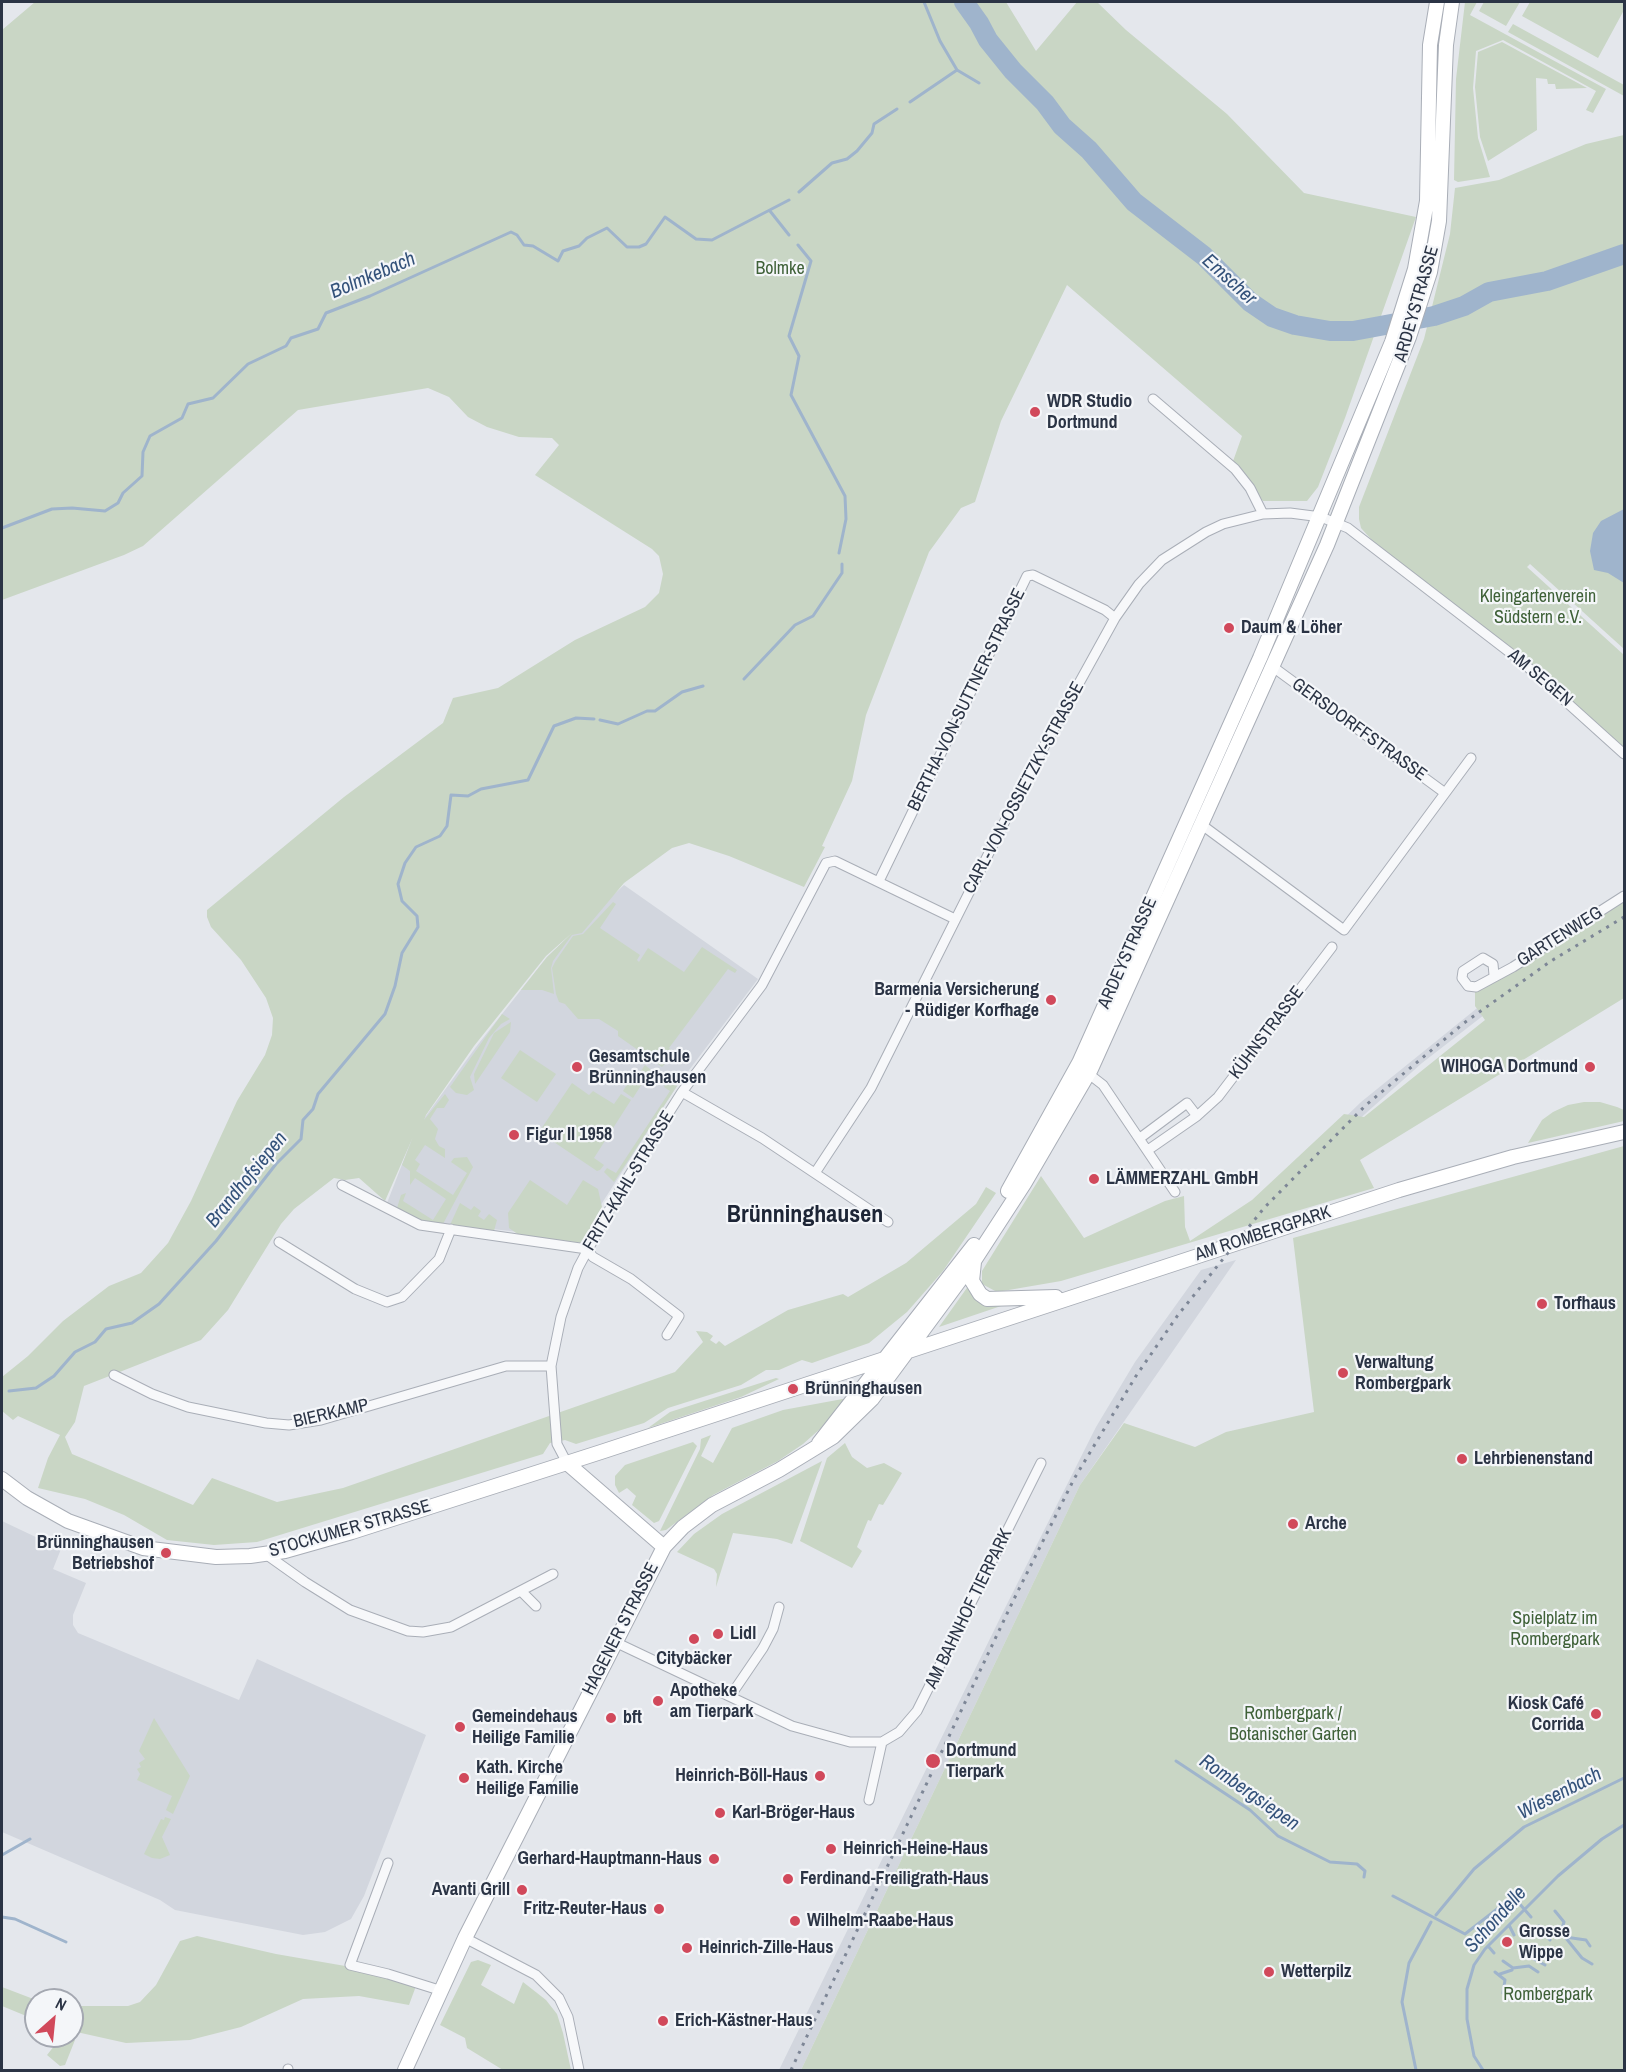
<!DOCTYPE html>
<html>
<head>
<meta charset="utf-8">
<style>
	body { margin:0 }
	#map { position:relative; width:1626px; height:2072px; overflow:hidden; background:#e4e7ec; font-family:"Archivo Narrow",sans-serif }
	canvas { display:block }
	.frame { position:absolute; inset:0; border:3px solid #2b3445; pointer-events:none }
	.north { position:absolute; left:24px; top:1988px; width:60px; height:60px; box-sizing:border-box; background:#f4f6f9; border:2px solid #a4a8b1; border-radius:50%; rotate:27deg; font-size:16px; font-weight:700; line-height:24px; text-align:center; color:#2b3445 }
	.north::after { content:''; display:block; margin:auto; width:21px; height:27px; background:#d1495b; clip-path:polygon(50% 0,100% 100%,50% 72%,0 100%) }
</style>
</head>
<body>
<div id="map">
<canvas width="1626" height="2072"></canvas>
<div class="frame"></div>
<div class="north">N</div>
</div>
<script>
const c = document.querySelector('canvas').getContext('2d');
c.lineJoin = 'round';
function fill(path, color) { c.fillStyle = color; c.fill(path, 'evenodd'); }
const poly = rows => new Path2D(rows.map(r => 'M' + r).join(''));
function trace(path, color, width, dash) { c.strokeStyle = color; c.lineWidth = width; c.lineCap = dash ? 'butt' : 'round'; c.setLineDash(dash || []); c.stroke(path); }
function drawText(font, color, halo, rows, align = 'center') {
  c.font = font + ' "Archivo Narrow",sans-serif'; c.lineWidth = 4.5; c.setLineDash([]); c.textBaseline = 'middle'; c.strokeStyle = halo; c.fillStyle = color; for (const [text, x, y, turn = 0] of rows) {
    c.save(); c.translate(x, y); c.rotate((+turn || 0) * Math.PI / 180); c.textAlign = isNaN(turn) ? turn : align; if (halo) c.strokeText(text, 0, 0); c.fillText(text, 0, 0); c.restore();
  }
}
fill(poly([
	[624,885,758,979,677,1086,579,1239,423,1221,387,1203,415,1131,476,1047,547,957],
	[1497,992,1484,1015,1422,1063,1346,1131,1295,1166,1361,1102],
	[1236,1260,1080,1485,801,2070,779,2070,1003,1612,1096,1427,1135,1362,1201,1270],
	[2,1521,61,1549,53,1569,86,1583,73,1615,73,1625,78,1633,239,1700,257,1659,426,1735,364,1896,351,1919,325,1932,303,1935,175,1910,160,1900,2,1832]
]), '#d2d6de');
fill(poly([
	[35,2,1006,2,1036,51,1077,2,1097,2,1126,30,1227,114,1304,193,1416,217,1345,418,1318,487,1307,501,1263,501,1232,464,1242,436,1067,285,1001,421,975,502,961,508,929,552,866,715,852,781,822,846,825,847,804,887,729,856,689,843,672,848,624,883,582,933,572,935,553,961,551,968,554,994,542,990,521,990,547,957,572,933,546,956,474,1046,426,1115,424,1120,445,1094,449,1100,444,1108,437,1108,430,1119,438,1129,435,1139,439,1146,445,1149,445,1158,425,1145,415,1160,420,1164,416,1171,453,1195,467,1173,451,1162,454,1158,467,1157,473,1167,443,1224,420,1221,397,1208,401,1195,406,1193,403,1201,433,1220,446,1199,415,1178,410,1185,410,1171,402,1165,413,1137,385,1201,359,1178,345,1180,334,1178,294,1209,281,1224,228,1310,201,1340,84,1386,75,1422,65,1437,72,1454,193,1505,212,1478,277,1502,343,1488,675,1372,703,1342,696,1331,707,1332,713,1336,710,1340,716,1344,719,1341,725,1346,788,1310,843,1294,848,1297,906,1263,976,1204,986,1187,996,1193,943,1271,907,1312,869,1343,812,1363,802,1360,779,1370,766,1370,741,1385,668,1408,644,1423,576,1444,565,1440,550,1443,543,1454,257,1542,214,1545,167,1540,124,1515,85,1499,38,1488,48,1458,60,1435,18,1416,13,1420,2,1411,2,1377,28,1356,63,1321,109,1286,141,1273,168,1243,191,1201,237,1101,265,1055,272,1035,273,1018,266,998,241,960,211,927,207,917,207,910,344,797,443,723,453,698,498,688,575,640,645,607,659,593,663,574,659,556,652,549,535,475,559,445,552,438,519,437,487,427,468,417,449,397,428,388,298,410,143,546,124,555,2,600,2,30],
	[1465,2,1477,2,1470,15,1606,89,1593,113,1586,110,1596,91,1503,40,1476,51,1473,88,1478,138,1490,177,1458,182,1454,180,1456,79],
	[1484,2,1520,2,1506,26,1479,11],
	[1530,2,1624,2,1624,10,1598,58,1522,16],
	[1513,24,1624,85,1624,96,1508,32],
	[1502,42,1587,88,1556,89,1555,84,1548,84,1547,79,1536,78,1537,130,1488,161,1480,137,1475,87,1478,52],
	[1624,135,1624,649,1530,564,1527,567,1624,655,1624,748,1525,659,1378,547,1361,528,1359,519,1359,507,1424,339,1450,234,1455,188,1499,180,1586,144],
	[1624,900,1624,998,1360,1160,1374,1188,1061,1281,997,1292,982,1284,982,1271,1041,1176,1084,1238,1165,1201,1184,1196,1185,1227,1190,1241,1252,1200,1344,1114,1364,1117,1485,1020,1475,1006,1475,992,1589,913,1615,906],
	[613,902,616,904,600,928,640,955,637,960,639,962,648,948,684,972,702,947,737,970,735,973,728,969,669,1048,675,1053,662,1067,618,1036,618,1031,599,1019,578,1019,565,1004,559,1002,556,994,552,968,555,962,573,936,583,934],
	[502,1014,510,1019,501,1024,489,1038,470,1077,474,1090,467,1095,456,1093,450,1087],
	[511,1022,510,1032,475,1084,474,1074,494,1033],
	[520,1050,556,1074,537,1102,501,1078],
	[645,1065,657,1075,653,1079,647,1076,633,1098,623,1091,628,1083,632,1084],
	[667,1081,677,1086,614,1182,604,1172,607,1168,616,1173,670,1091,664,1087],
	[572,1083,589,1095,593,1091,614,1104,621,1094,631,1100,594,1158,604,1165,600,1170,597,1171,539,1132],
	[1584,1102,1600,1102,1617,1107,1624,1110,1624,1121,1528,1143,1542,1120,1553,1112,1568,1105],
	[1624,1146,1624,2070,801,2070,1080,1485,1124,1423,1195,1447,1226,1432,1314,1412,1293,1238],
	[530,1180,567,1205,583,1180,598,1189,602,1207,582,1243,519,1235,509,1228,508,1213],
	[460,1203,471,1210,474,1206,481,1211,478,1216,484,1220,489,1214,497,1220,494,1231,450,1225],
	[969,1285,1007,1304,939,1327],
	[776,1378,779,1379,741,1397,648,1428,670,1412],
	[848,1398,820,1429,803,1444,778,1461,713,1495,666,1530,660,1531,700,1449,701,1439,711,1435,701,1456,713,1463,732,1428,783,1410],
	[693,1442,697,1446,659,1521,654,1523,632,1505,636,1496,627,1488,619,1493,615,1485,615,1476,625,1465],
	[845,1443,852,1457,867,1468,884,1463,902,1473,883,1505,879,1504,871,1521,868,1520,857,1547,862,1551,852,1568,800,1541,827,1458],
	[822,1461,792,1544,777,1539,733,1533,716,1587,717,1574,714,1569,677,1552,694,1534,722,1514],
	[154,1718,190,1776,173,1814,166,1810,172,1796,137,1780,140,1774,137,1769,141,1767,139,1763,145,1759,139,1751],
	[165,1817,171,1819,162,1837,170,1855,160,1859,152,1858,144,1854,161,1819,164,1820],
	[197,1936,276,1954,351,1967,416,1986,409,2005,359,1996,303,1999,241,2027,190,2040,126,2043,72,2031,72,2006,128,2006,140,2002,156,1985,180,1941],
	[478,1960,491,1965,481,1985,514,2004,523,1982,546,2000,557,2014,563,2033,571,2070,503,2070,467,2048,465,2038,440,2025,471,1962],
	[2,1987,36,2000,36,2020,2,2006],
	[62,2036,75,2040,65,2065,60,2066,47,2055]
]), '#c9d6c5');
fill(poly([
	[1624,509,1624,583,1608,573,1594,570,1590,551,1593,533,1601,521]
]), '#9fb4cc');
trace(poly([
	[924,2,940,41,957,70,979,83],
	[910,102,957,70],
	[799,192,832,163,847,159,857,151,872,133,874,124,897,109],
	[770,211,789,235],
	[798,245,811,261,789,336,799,356,791,395,845,496,846,519,839,553],
	[2,528,52,509,72,508,105,511,118,503,123,493,142,476,143,452,150,436,182,418,188,404,213,398,248,364,286,346,291,338,318,329,326,313,370,296,511,232,517,235,524,245,533,246,558,261,563,251,579,246,587,238,607,228,627,247,639,247,646,244,665,217,696,239,712,240,789,200],
	[744,679,795,625,813,616,842,573,842,564],
	[600,720,618,724,647,711,655,711,682,692,703,686],
	[9,1391,36,1388,54,1376,75,1352,95,1342,106,1329,132,1323,159,1304,216,1241,276,1164,301,1139,303,1120,313,1109,318,1094,385,1014,395,986,402,953,418,927,417,916,402,901,398,884,405,863,416,847,440,836,447,826,451,795,468,796,481,789,528,780,554,726,576,718,594,719],
	[1176,1761,1250,1810,1278,1836,1330,1862,1357,1864,1365,1871,1364,1877],
	[2,1855,30,1839],
	[1393,1896,1465,1934,1510,1899,1518,1902,1531,1917],
	[1555,1911,1564,1922,1561,1932,1582,1958,1592,1964],
	[1436,1915,1474,1869,1524,1827,1624,1778],
	[2,1917,15,1919,66,1942],
	[1509,1925,1514,1935],
	[1539,1926,1550,1940],
	[1565,1937,1586,1940,1590,1946],
	[1520,1944,1532,1958,1545,1965],
	[1488,1946,1494,1953],
	[1503,1961,1513,1968,1529,1966,1538,1972],
	[1495,1972,1505,1980,1503,1993],
	[1500,1974,1512,1970],
	[1416,2070,1402,2002,1409,1963,1431,1922],
	[1483,2070,1474,2056,1467,2019,1467,1989,1474,1965,1485,1949,1558,1876,1602,1839,1624,1825]
]), '#9fb4cc', 3);
trace(poly([
	[964,2,979,23,988,40,1013,71,1045,103,1062,126,1089,150,1134,202,1204,256,1250,302,1272,317,1295,325,1330,331,1353,331,1434,316,1464,306,1489,292,1547,281,1624,254]
]), '#9fb4cc', 20);
const minor = poly([
	[1153,399,1235,469,1250,488,1263,514],
	[1273,667,1445,793],
	[1202,825,1344,930,1471,758],
	[879,881,1027,576,1033,575,1105,610,1115,618],
	[1494,975,1493,964,1483,958,1463,971,1462,978,1468,986,1476,987,1513,967,1624,896],
	[1085,1071,1103,1085,1175,1192],
	[682,1092,762,1138,888,1222],
	[1140,1138,1187,1103,1197,1116],
	[1148,1150,1197,1116,1218,1097,1332,947],
	[815,1173,871,1088,1025,781,1115,618,1139,584,1162,560,1206,532,1223,524,1263,514,1290,513,1321,517,1348,528,1522,662,1624,754],
	[342,1185,420,1225,587,1249,593,1257,631,1279,679,1316,667,1335],
	[279,1242,355,1289,387,1302,402,1297,439,1259,451,1229],
	[114,1375,152,1394,188,1407,266,1423,289,1425,321,1420,506,1366,551,1366],
	[567,1463,557,1444,551,1366,561,1317,578,1268,620,1190,682,1092,762,985,826,863,835,861,955,919],
	[267,1555,305,1582,350,1610,408,1631,423,1632,451,1627,553,1574],
	[521,1591,536,1606],
	[615,1642,792,1726,850,1742,882,1742,899,1732,917,1711,1041,1463],
	[731,1695,763,1648,773,1629,779,1607],
	[869,1800,882,1742],
	[388,1863,350,1965,388,1974,439,1990],
	[465,1938,536,1975,559,1998,568,2017,579,2070],
	[288,2070,288,2069]
]);
const secondary = poly([
	[1008,1191,1079,1063,1260,658,1392,342,1415,269,1427,201,1430,45,1437,2],
	[974,1262,972,1281,980,1294,987,1299,1056,1297],
	[819,1443,974,1245],
	[567,1463,664,1547],
	[2,1479,27,1498,68,1521,143,1548,216,1557,250,1556,285,1551,352,1532,601,1452,1399,1190,1513,1157,1624,1132],
	[405,2070,465,1938,664,1547,683,1527,712,1505,779,1470,833,1437,872,1399,974,1261,1024,1184,1091,1069,1327,545,1409,337,1430,272,1439,221,1446,45,1452,2]
]);
trace(minor, '#a9aeb7', 11);
trace(secondary, '#a9aeb7', 16);
trace(minor, '#f7f8fa', 9);
trace(secondary, '#fff', 14);
trace(poly([
	[791,2070,1014,1599,1074,1479,1136,1376,1178,1315,1264,1208,1366,1105,1464,1023,1551,961,1624,917]
]), '#7d8696', 3, [3, 6]);
for (const [x, y, r, color] of [
	[1035,412,6,"#d1495b"],
	[1229,628,6,"#d1495b"],
	[1051,1000,6,"#d1495b"],
	[577,1067,6,"#d1495b"],
	[1590,1067,6,"#d1495b"],
	[514,1135,6,"#d1495b"],
	[1094,1179,6,"#d1495b"],
	[1542,1304,6,"#d1495b"],
	[1343,1373,6,"#d1495b"],
	[793,1389,6,"#d1495b"],
	[1462,1459,6,"#d1495b"],
	[1293,1524,6,"#d1495b"],
	[166,1553,6,"#d1495b"],
	[718,1634,6,"#d1495b"],
	[694,1639,6,"#d1495b"],
	[658,1701,6,"#d1495b"],
	[1596,1714,6,"#d1495b"],
	[611,1718,6,"#d1495b"],
	[460,1727,6,"#d1495b"],
	[933,1761,8,"#d1495b"],
	[820,1776,6,"#d1495b"],
	[464,1778,6,"#d1495b"],
	[720,1813,6,"#d1495b"],
	[831,1849,6,"#d1495b"],
	[714,1859,6,"#d1495b"],
	[788,1879,6,"#d1495b"],
	[522,1890,6,"#d1495b"],
	[659,1909,6,"#d1495b"],
	[795,1921,6,"#d1495b"],
	[1507,1942,6,"#d1495b"],
	[687,1948,6,"#d1495b"],
	[1269,1972,6,"#d1495b"],
	[663,2021,6,"#d1495b"]
]) { const dot = new Path2D(); dot.arc(x, y, r, 0, 2 * Math.PI); c.fillStyle = color; c.fill(dot); trace(dot, '#f4f6f9', 2); }
drawText('18px', '#3f6138', '#f4f6f9', [
	["Bolmke",780,269],
	["Kleingartenverein",1538,597],
	["Südstern e.V.",1538,618],
	["Spielplatz im",1555,1619],
	["Rombergpark",1555,1640],
	["Rombergpark /",1293,1714],
	["Botanischer Garten",1293,1735],
	["Rombergpark",1548,1995]
]);
drawText('18px', '#2b3445', '#f4f6f9', [
	["ARDEYSTRASSE",1417,304,-74],
	["AM SEGEN",1540,678,40],
	["BERTHA-VON-SUTTNER-STRASSE",967,700,-64],
	["GERSDORFFSTRASSE",1359,730,36],
	["CARL-VON-OSSIETZKY-STRASSE",1024,788,-62],
	["GARTENWEG",1560,937,-32],
	["ARDEYSTRASSE",1128,953,-66],
	["KÜHNSTRASSE",1267,1033,-53],
	["FRITZ-KAHL-STRASSE",629,1181,-59],
	["AM ROMBERGPARK",1263,1234,-18],
	["BIERKAMP",331,1414,-13],
	["STOCKUMER STRASSE",350,1529,-16],
	["AM BAHNHOF TIERPARK",969,1609,-64],
	["HAGENER STRASSE",621,1629,-63]
]);
drawText('bold 18px', '#2b3445', '#f4f6f9', [
	["WDR Studio",1047,402],
	["Dortmund",1047,423],
	["Daum & Löher",1241,628],
	["Barmenia Versicherung",1039,990,"right"],
	["- Rüdiger Korfhage",1039,1011,"right"],
	["Gesamtschule",589,1057],
	["Brünninghausen",589,1078],
	["WIHOGA Dortmund",1578,1067,"right"],
	["Figur II 1958",526,1135],
	["LÄMMERZAHL GmbH",1106,1179],
	["Torfhaus",1554,1304],
	["Verwaltung",1355,1363],
	["Rombergpark",1355,1384],
	["Brünninghausen",805,1389],
	["Lehrbienenstand",1474,1459],
	["Arche",1305,1524],
	["Brünninghausen",154,1543,"right"],
	["Betriebshof",154,1564,"right"],
	["Lidl",730,1634],
	["Citybäcker",694,1659,"center"],
	["Apotheke",670,1691],
	["am Tierpark",670,1712],
	["Kiosk Café",1584,1704,"right"],
	["Corrida",1584,1725,"right"],
	["Gemeindehaus",472,1717],
	["Heilige Familie",472,1738],
	["bft",623,1718],
	["Dortmund",946,1751],
	["Tierpark",946,1772],
	["Kath. Kirche",476,1768],
	["Heilige Familie",476,1789],
	["Heinrich-Böll-Haus",808,1776,"right"],
	["Karl-Bröger-Haus",732,1813],
	["Heinrich-Heine-Haus",843,1849],
	["Gerhard-Hauptmann-Haus",702,1859,"right"],
	["Ferdinand-Freiligrath-Haus",800,1879],
	["Avanti Grill",510,1890,"right"],
	["Fritz-Reuter-Haus",647,1909,"right"],
	["Wilhelm-Raabe-Haus",807,1921],
	["Grosse",1519,1932],
	["Wippe",1519,1953],
	["Heinrich-Zille-Haus",699,1948],
	["Wetterpilz",1281,1972],
	["Erich-Kästner-Haus",675,2021]
], 'left');
drawText('italic 20px', '#34527a', '#f4f6f9', [
	["Bolmkebach",373,276,-23],
	["Emscher",1229,280,42],
	["Brandhofsiepen",247,1180,-51],
	["Rombergsiepen",1249,1793,35],
	["Wiesenbach",1560,1794,-27],
	["Schondelle",1496,1920,-48]
]);
drawText('bold 24px', '#1d2536', '#f4f6f9', [
	["Brünninghausen",805,1216]
]);
</script>
</body>
</html>
